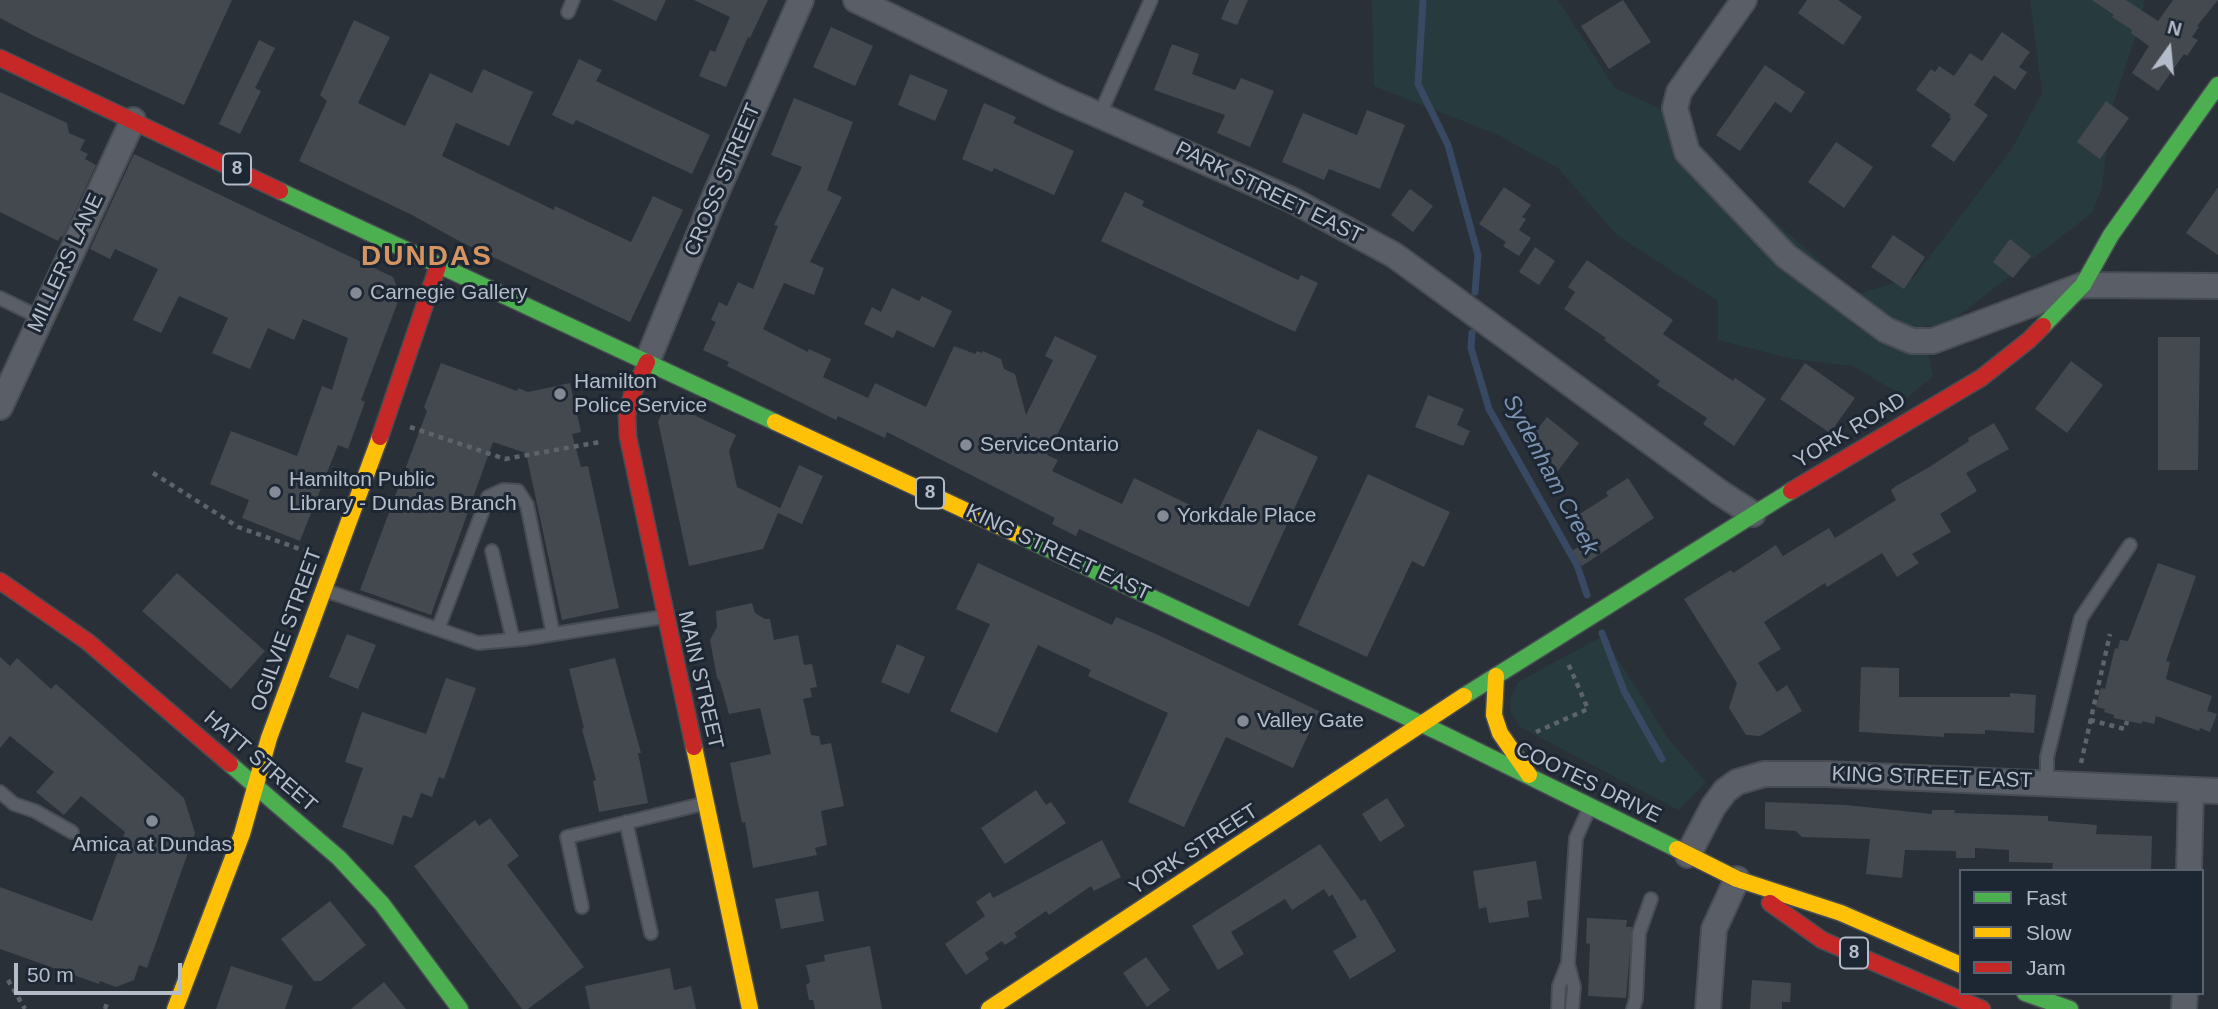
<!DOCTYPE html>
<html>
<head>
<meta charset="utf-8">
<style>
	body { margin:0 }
	#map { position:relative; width:2218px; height:1009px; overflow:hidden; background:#2a3038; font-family:Helvetica,sans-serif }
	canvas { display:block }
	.legend { position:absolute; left:1959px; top:869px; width:245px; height:126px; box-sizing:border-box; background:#1d2633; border:2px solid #59626f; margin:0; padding:9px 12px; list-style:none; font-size:21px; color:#b4bcc9 }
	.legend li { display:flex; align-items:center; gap:14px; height:35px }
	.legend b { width:35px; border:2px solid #59626f }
	.north { position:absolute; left:2134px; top:14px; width:70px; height:70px; -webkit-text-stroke:5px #1d2633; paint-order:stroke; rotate:15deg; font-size:19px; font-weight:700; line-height:28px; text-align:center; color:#b4bcc9 }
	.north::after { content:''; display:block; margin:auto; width:24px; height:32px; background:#b4bcc9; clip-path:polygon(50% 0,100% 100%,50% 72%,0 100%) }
	.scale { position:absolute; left:14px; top:963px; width:168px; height:32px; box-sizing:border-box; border:4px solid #b4bcc9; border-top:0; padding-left:9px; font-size:21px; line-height:24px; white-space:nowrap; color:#b4bcc9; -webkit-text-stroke:5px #1d2633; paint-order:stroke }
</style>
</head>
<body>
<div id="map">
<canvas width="2218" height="1009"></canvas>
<ul class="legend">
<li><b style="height:9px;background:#4caf50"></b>Fast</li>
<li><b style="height:9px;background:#ffc107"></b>Slow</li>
<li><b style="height:9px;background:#c62828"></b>Jam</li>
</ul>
<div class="north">N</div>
<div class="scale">50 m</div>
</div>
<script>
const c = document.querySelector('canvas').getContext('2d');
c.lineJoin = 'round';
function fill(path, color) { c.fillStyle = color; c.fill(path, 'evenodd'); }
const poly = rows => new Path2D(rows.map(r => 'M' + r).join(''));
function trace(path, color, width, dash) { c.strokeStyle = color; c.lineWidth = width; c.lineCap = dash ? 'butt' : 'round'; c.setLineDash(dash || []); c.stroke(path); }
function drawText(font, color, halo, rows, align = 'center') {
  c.font = font + ' Helvetica,sans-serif'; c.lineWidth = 6; c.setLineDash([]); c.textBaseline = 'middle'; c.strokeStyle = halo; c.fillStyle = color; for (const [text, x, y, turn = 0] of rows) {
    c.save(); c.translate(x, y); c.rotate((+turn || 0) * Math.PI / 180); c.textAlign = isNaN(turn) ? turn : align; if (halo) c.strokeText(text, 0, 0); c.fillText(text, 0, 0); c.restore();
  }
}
fill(poly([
	[1372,0,1558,0,1615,88,1676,116,1697,154,1858,294,1914,277,2011,150,2042,93,2030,0,2145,0,2140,23,2111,111,2102,188,2092,213,1945,326,1923,326,1933,376,1907,398,1853,366,1793,359,1718,340,1718,301,1617,235,1558,168,1498,135,1374,86],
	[1603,636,1670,741,1706,782,1678,810,1520,727,1510,710,1511,697,1518,682]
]), '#273a3e');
trace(poly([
	[1423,0,1418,84,1448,145,1478,255,1475,292],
	[1472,333,1471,348,1489,409,1577,565,1587,595],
	[1602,633,1624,691,1662,759]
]), '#384963', 7);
fill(poly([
	[0,0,232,0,184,105,34,36,0,18],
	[612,0,666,0,656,21],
	[694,0,768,0,750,38,748,37,726,87,699,76,710,50,715,52,730,17],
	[1229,0,1248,0,1237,25,1221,19],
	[1623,0,1651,42,1609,69,1581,26],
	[1807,0,1838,0,1862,17,1843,45,1798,13],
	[2092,0,2126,0,2158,21,2173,0,2218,0,2197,26,2199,27,2192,37,2198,40,2187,56,2184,54,2158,91,2132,73,2149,46,2131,33,2132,30,2112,17,2114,15],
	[354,20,390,37,358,103,405,126,430,73,472,93,483,69,533,92,509,146,456,123,442,156,554,210,555,206,631,242,653,196,683,210,630,322,461,242,412,215,299,161,327,101,320,95],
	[831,27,873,46,855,86,813,67],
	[2002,32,2030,52,2019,67,2027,72,2015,90,1994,75,1974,105,1988,115,1954,162,1931,146,1951,119,1949,117,1951,115,1916,90,1931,69,1935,72,1939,66,1954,76,1970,53,1982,61],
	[259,40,275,48,255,88,261,91,240,134,219,124],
	[1172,44,1199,54,1192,74,1235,90,1241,78,1274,91,1250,147,1217,133,1225,115,1154,90],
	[579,59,602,70,596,81,710,135,692,174,576,120,573,125,552,115],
	[1765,65,1805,92,1791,113,1775,102,1740,151,1716,135],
	[910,74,948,90,935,121,898,105],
	[0,92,67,123,69,133,85,140,80,150,88,154,85,159,96,165,63,237,61,236,58,241,0,212],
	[794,98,853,122,827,190,842,197,810,262,824,268,814,295,784,283,763,329,808,352,809,349,831,359,823,377,868,398,875,383,926,407,954,346,975,354,977,351,982,353,983,351,1001,359,1004,369,1015,374,1026,415,1053,360,1045,356,1055,336,1097,356,1047,455,1058,460,1052,471,1122,504,1134,478,1215,517,1258,429,1318,457,1249,607,1079,529,1076,536,1052,524,1055,518,887,432,885,438,838,416,836,420,727,366,729,362,703,350,716,322,711,320,719,302,727,306,738,282,753,289,778,226,774,225,802,167,771,155],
	[2106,101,2129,118,2100,159,2077,142],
	[984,103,1016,117,1013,123,1074,151,1054,195,994,168,992,172,962,159],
	[1367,110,1405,125,1380,189,1329,169,1324,180,1282,162,1303,113,1357,135],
	[1836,142,1873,167,1844,208,1808,182],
	[134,154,393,277,400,296,361,400,365,402,348,449,338,445,300,541,242,518,249,500,210,484,231,431,297,456,322,386,332,390,348,338,303,319,294,340,268,328,250,369,212,353,228,318,179,296,161,333,133,320,158,269,115,249,110,259,90,249],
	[1504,187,1531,205,1522,217,1526,219,1519,230,1531,238,1519,256,1503,246,1506,242,1479,224],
	[2218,187,2218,255,2186,233],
	[1410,189,1433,206,1413,232,1391,215],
	[1125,192,1144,201,1142,206,1298,280,1301,275,1318,283,1295,332,1101,241],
	[1893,235,1925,257,1904,289,1871,267],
	[2010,239,2031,256,2013,278,1993,262],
	[1535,247,1555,261,1539,285,1519,272],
	[1587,260,1673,320,1663,334,1733,381,1735,378,1766,399,1734,446,1703,424,1707,418,1657,385,1660,381,1604,340,1606,338,1564,309,1575,292,1568,287],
	[892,288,919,301,922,296,952,311,934,348,897,330,893,338,864,324,872,307,881,312],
	[2158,337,2200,337,2198,470,2158,470],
	[2071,361,2103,385,2067,433,2035,409],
	[441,363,517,391,518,388,528,392,570,383,581,432,572,434,581,467,588,466,619,608,562,620,526,453,493,442,431,615,360,590,427,411,424,407],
	[1805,363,1855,398,1830,433,1780,399],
	[1428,395,1464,409,1457,425,1470,431,1463,446,1415,427],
	[673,405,736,435,729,451,737,487,780,508,763,549,689,566,658,421,664,410],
	[1547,417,1579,443,1557,472,1524,446],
	[1994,423,2009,449,1966,473,1977,491,1940,514,1951,532,1912,554,1919,563,1897,577,1882,553,1827,587,1825,583,1764,622,1781,649,1758,663,1777,692,1787,685,1802,711,1760,736,1746,735,1729,708,1737,683,1684,599,1731,570,1733,573,1776,545,1783,556,1829,528,1835,538,1896,500,1891,490,1896,486,1931,466,1969,441,1968,438],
	[799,465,823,476,802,524,778,513],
	[1368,474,1450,512,1424,567,1412,561,1367,657,1298,625],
	[1628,478,1654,518,1582,566,1572,551,1589,540,1575,517,1608,496,1606,492],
	[978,563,1112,625,1116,617,1156,634,1319,711,1293,768,1226,737,1184,827,1128,802,1168,713,1088,676,1091,670,1038,645,997,733,950,711,990,624,956,609],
	[2158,563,2196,576,2166,661,2170,662,2166,679,2212,696,2207,711,2217,714,2210,732,2200,728,2199,731,2156,716,2154,724,2142,721,2142,724,2114,718,2114,715,2104,712,2105,709,2096,707,2101,688,2105,689,2115,648,2118,649,2120,640,2128,641],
	[177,573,265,651,231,689,142,611],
	[752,603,755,613,765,619,770,619,774,640,798,635,804,665,812,664,817,687,810,688,812,697,803,699,811,735,819,736,821,745,831,743,844,806,821,811,827,845,815,848,817,855,753,868,745,822,742,823,730,763,771,754,760,708,729,714,720,682,717,678,710,640,717,627,716,611],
	[347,634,376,645,358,689,329,677],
	[897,644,925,657,909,694,881,682],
	[0,657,10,666,17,658,51,689,56,684,184,798,195,833,147,968,139,965,134,980,116,987,100,981,99,984,0,949,0,887,92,921,125,832,81,796,64,815,36,792,54,772,10,736,0,748],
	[615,658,641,753,638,753,648,803,599,812,593,781,596,780,582,729,584,728,569,669],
	[1861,667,1899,668,1899,697,2010,697,2010,693,2036,695,2034,733,1985,730,1985,734,1944,733,1944,737,1859,732],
	[446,678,476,688,444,779,439,777,432,797,421,793,412,818,403,815,393,845,342,827,363,768,345,762,362,712,426,734],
	[1036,790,1046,805,1051,802,1066,823,1005,864,981,828],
	[1387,798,1405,826,1380,842,1362,814],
	[1765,802,1846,805,1932,814,1932,810,1955,810,1954,813,2048,816,2048,821,2097,825,2096,834,2152,836,2151,871,2052,871,2053,863,2009,862,2009,850,1975,848,1975,858,1956,858,1956,851,1905,850,1902,878,1866,874,1870,839,1802,837,1796,831,1765,829],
	[490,818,519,856,507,865,584,967,528,1009,522,1009,414,866,475,820,479,826],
	[1102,840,1121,877,1094,891,1091,886,1049,915,1046,911,1014,933,1017,937,1005,945,1002,941,985,953,989,959,966,975,945,944,985,916,976,902,990,892,993,898],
	[1320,844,1361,901,1365,899,1396,951,1350,979,1333,951,1357,937,1332,894,1329,897,1324,889,1292,910,1285,899,1231,932,1244,954,1218,970,1192,926],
	[1536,861,1542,899,1527,901,1529,917,1489,923,1486,907,1479,909,1473,871],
	[818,891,824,921,781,929,775,899],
	[330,901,366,945,321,981,314,981,281,939],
	[1587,918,1627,920,1626,927,1632,927,1626,998,1588,996,1590,944,1586,943],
	[870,946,882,1009,815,1009,813,1000,809,1000,806,985,810,982,806,965,825,961,824,955],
	[1146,957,1170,990,1147,1007,1123,973],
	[231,966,293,986,285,1009,216,1009],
	[670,968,674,990,691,986,696,1009,590,1009,585,986],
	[1752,980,1791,983,1790,1002,1782,1002,1782,1009,1750,1009],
	[384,982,406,1009,351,1009]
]), '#444950');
const lane = poly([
	[568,12,573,0],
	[1100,114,1151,0],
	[0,298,41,318],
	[492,551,513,640],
	[324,590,478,643,523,639,663,617],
	[438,629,488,497,503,490,518,491,527,505,553,634],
	[2047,783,2047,757,2081,618,2130,545],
	[0,792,14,804,35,811,72,832],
	[626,822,651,933],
	[582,907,567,837,706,803],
	[1568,964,1574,987,1572,1009],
	[1558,1009,1559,986,1568,963,1576,838,1588,811],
	[1633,1009,1636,999,1639,933,1651,899]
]);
const street = poly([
	[856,0,1060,98,1292,200,1394,255,1719,492,1753,514],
	[1744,0,1679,92,1675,108,1687,152,1786,256,1886,330,1912,341,1933,341,2083,285,2218,286],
	[647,362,714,198,801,0],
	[0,407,133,120],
	[1688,855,1713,807,1725,791,1737,782,1764,774,1827,774,2218,791],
	[2189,871,2191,790],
	[1708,1009,1714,929,1737,879],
	[2184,1009,2185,993]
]);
const fast = poly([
	[280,191,775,422],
	[2043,326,2083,285,2111,235,2218,85],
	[1014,533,1445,735,1677,849],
	[1464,696,1791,491],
	[230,764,339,858,382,904,460,1009],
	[2025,993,2070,1009]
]);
const slow = poly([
	[775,422,1014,533],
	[1496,676,1494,715,1500,733,1529,775],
	[694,747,750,1009],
	[1677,849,1737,879,1841,913,1961,965],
	[175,1009,242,834,269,738,380,437],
	[989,1009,1464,696]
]);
const jam = poly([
	[0,58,280,191],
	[647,362,632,395,627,415,628,437,694,747],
	[380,437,438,266],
	[1791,491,1981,378,2029,340,2043,326],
	[0,581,88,642,230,764],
	[1770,903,1822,940,1982,1009]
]);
trace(lane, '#484c53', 16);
trace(street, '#484c53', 28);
trace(fast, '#484c53', 19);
trace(slow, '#484c53', 19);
trace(jam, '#484c53', 19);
trace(poly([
	[410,427,505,459,600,442],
	[153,473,238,527,311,553],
	[2090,720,2125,729,2127,721],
	[1536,732,1588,709,1567,661],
	[2081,763,2110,634],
	[8,980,25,1009],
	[105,1009,107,1003]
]), '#5d636a', 4.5, [5, 5]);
trace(lane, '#5a5e66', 12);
trace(street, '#5a5e66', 24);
trace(fast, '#4caf50', 16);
trace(slow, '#ffc107', 16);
trace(jam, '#c62828', 16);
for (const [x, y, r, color] of [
	[356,293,7,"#848b96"],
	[560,394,7,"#848b96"],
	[966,445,7,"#848b96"],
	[275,492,7,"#848b96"],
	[1163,516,7,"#848b96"],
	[1243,721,7,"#848b96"],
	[152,821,7,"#848b96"]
]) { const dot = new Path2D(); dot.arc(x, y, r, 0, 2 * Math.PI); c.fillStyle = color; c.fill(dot); trace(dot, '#1d2633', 2.5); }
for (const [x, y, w] of [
	[237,169,28],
	[930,493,28],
	[1854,953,28]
]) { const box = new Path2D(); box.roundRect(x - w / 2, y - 15.5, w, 31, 5); c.fillStyle = '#1d2633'; c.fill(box); trace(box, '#b4bcc9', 2); }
drawText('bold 19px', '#b4bcc9', null, [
	["8",237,169],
	["8",930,493],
	["8",1854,953]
]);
drawText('21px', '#b4bcc9', '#1d2633', [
	["CROSS STREET",723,180,-67],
	["PARK STREET EAST",1269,193,26],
	["MILLERS LANE",66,263,-65],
	["YORK ROAD",1850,431,-31],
	["KING STREET EAST",1058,553,25],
	["OGILVIE STREET",287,630,-70],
	["MAIN STREET",700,680,77],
	["HATT STREET",260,762,41],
	["KING STREET EAST",1932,778,2],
	["COOTES DRIVE",1588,783,26],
	["YORK STREET",1194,850,-33]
]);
drawText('21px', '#b4bcc9', '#1d2633', [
	["Carnegie Gallery",370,293],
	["Hamilton",574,382],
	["Police Service",574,406],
	["ServiceOntario",980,445],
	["Hamilton Public",289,480],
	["Library - Dundas Branch",289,504],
	["Yorkdale Place",1177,516],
	["Valley Gate",1257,721],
	["Amica at Dundas",152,845,"center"]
], 'left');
drawText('italic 23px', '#7c92b1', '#1d2633', [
	["Sydenham Creek",1550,475,62]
]);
c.letterSpacing = '2px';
drawText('bold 28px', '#d59563', '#1d2633', [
	["DUNDAS",427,257]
]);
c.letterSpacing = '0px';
</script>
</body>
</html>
